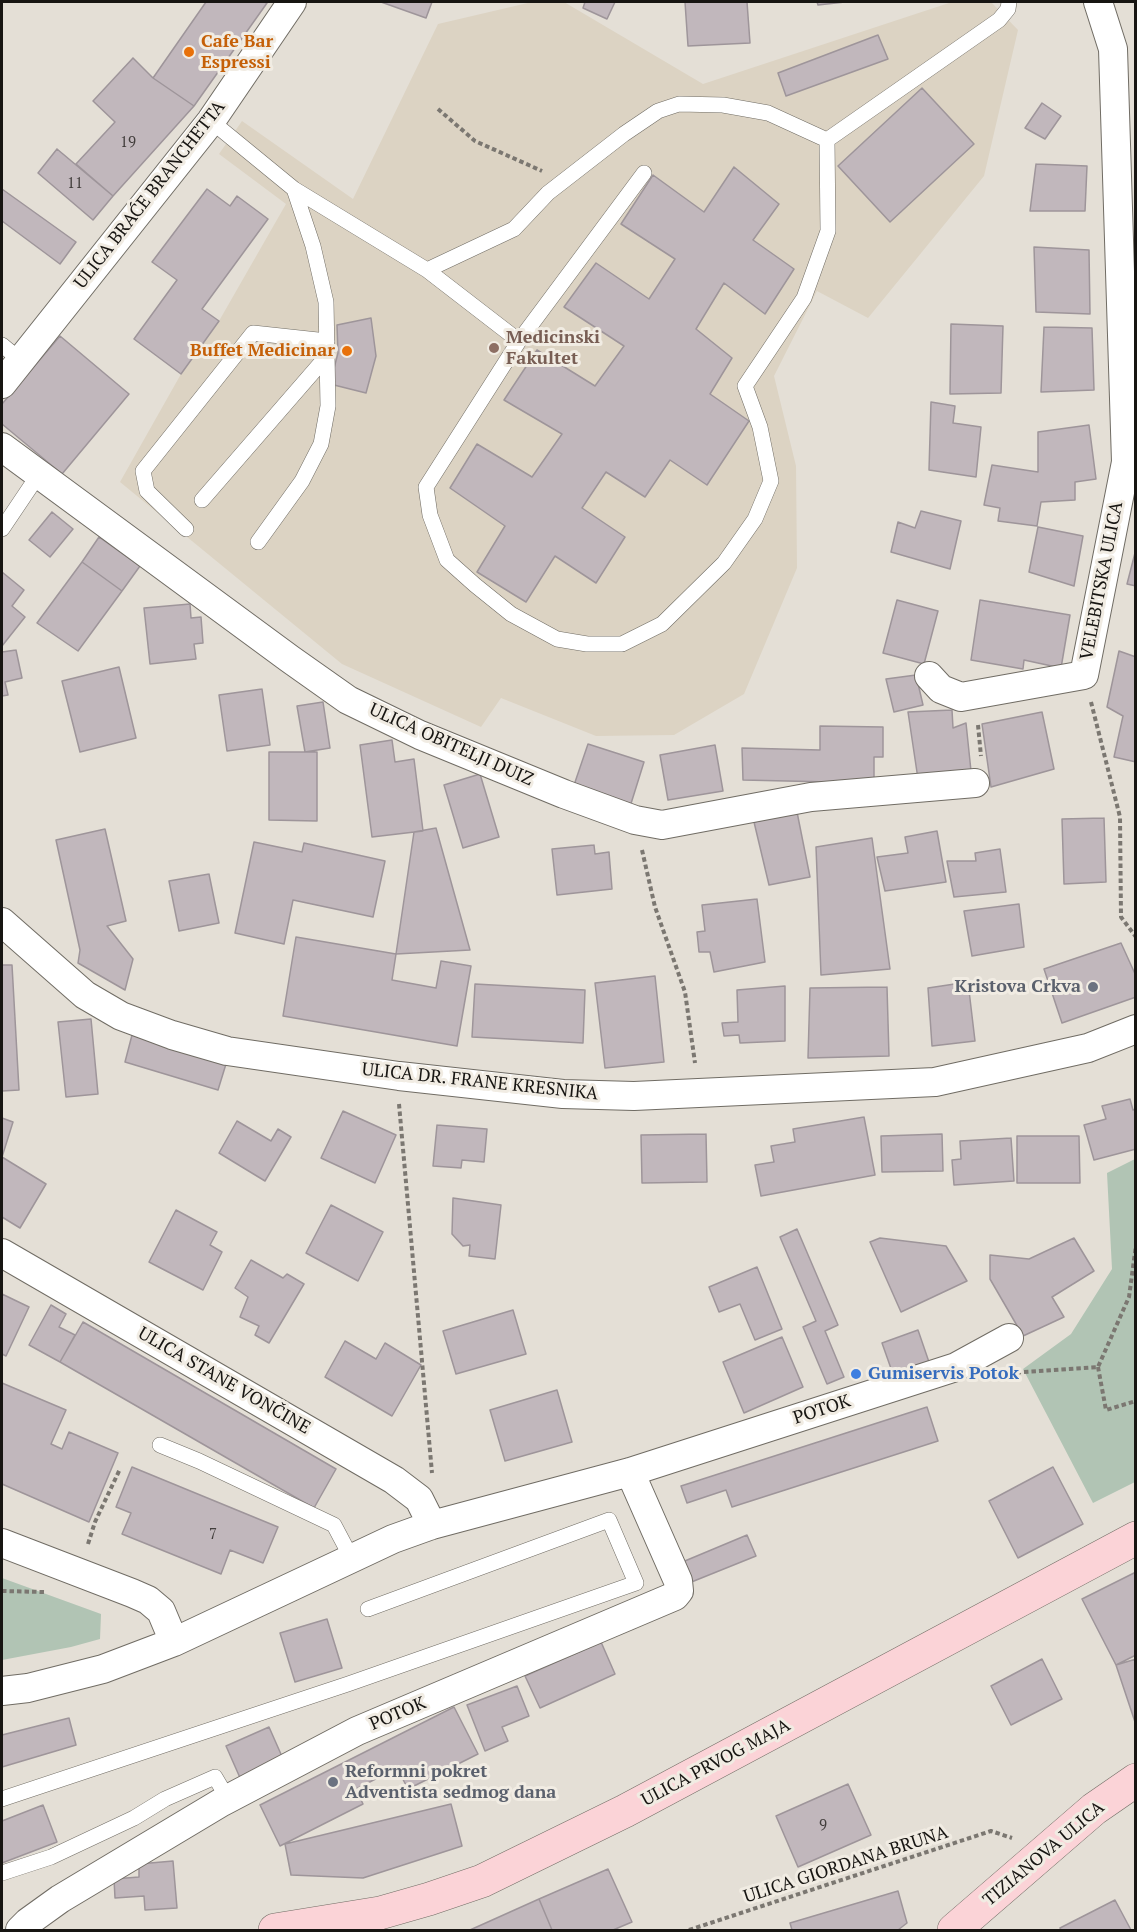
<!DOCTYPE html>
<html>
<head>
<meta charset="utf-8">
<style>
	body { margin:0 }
	#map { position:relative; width:1137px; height:1932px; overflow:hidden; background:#e4dfd6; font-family:"PT Serif",serif }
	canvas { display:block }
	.frame { position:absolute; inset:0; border:3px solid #171512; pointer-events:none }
</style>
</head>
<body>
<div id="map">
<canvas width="1137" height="1932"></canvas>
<div class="frame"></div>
</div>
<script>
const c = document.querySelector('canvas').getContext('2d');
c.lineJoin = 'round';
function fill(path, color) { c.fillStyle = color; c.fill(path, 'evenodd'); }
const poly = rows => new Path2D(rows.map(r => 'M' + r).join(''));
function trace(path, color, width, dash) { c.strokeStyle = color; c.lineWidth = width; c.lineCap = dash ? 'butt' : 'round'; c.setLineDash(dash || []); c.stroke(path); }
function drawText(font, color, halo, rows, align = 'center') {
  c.font = font + ' "PT Serif",serif'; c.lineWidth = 6; c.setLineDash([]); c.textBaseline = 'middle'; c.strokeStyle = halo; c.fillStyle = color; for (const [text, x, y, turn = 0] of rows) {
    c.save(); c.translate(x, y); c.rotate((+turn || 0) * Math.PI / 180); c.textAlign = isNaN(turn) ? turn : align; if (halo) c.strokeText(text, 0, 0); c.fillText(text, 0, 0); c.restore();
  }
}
fill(poly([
	[532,2,564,2,703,84,952,2,991,2,1018,30,984,176,868,318,817,291,774,376,796,466,797,568,744,694,674,735,596,736,501,698,481,727,342,664,120,482,181,374,219,321,286,204,219,154,242,121,353,199,438,24]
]), '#dcd3c3');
fill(poly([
	[1135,1159,1135,1482,1093,1503,1023,1369,1071,1334,1112,1269,1107,1173],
	[2,1578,101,1614,100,1639,71,1647,2,1660]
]), '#b1c4b4');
const building = poly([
	[206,2,264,2,267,3,194,106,153,78,206,2],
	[381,2,432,2,426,18,381,2],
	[585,2,615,2,607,19,583,8,585,2],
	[685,2,747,2,750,43,688,46,685,2],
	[817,2,845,2,818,5,817,2],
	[878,35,888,59,786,96,778,73,878,35],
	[133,58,153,78,194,106,113,196,76,164,115,122,93,101,133,58],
	[922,88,974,144,890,222,838,166,922,88],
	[1042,103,1061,116,1045,139,1025,128,1042,103],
	[57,149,113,196,93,220,38,173,57,149],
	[1036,164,1087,166,1085,211,1030,211,1036,164],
	[734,167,779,204,753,240,794,269,765,314,724,283,696,329,732,358,710,394,749,421,707,485,670,460,645,497,606,472,582,508,625,537,596,583,555,556,526,602,477,572,505,526,450,488,477,444,532,477,562,434,504,400,537,350,595,386,624,346,564,307,596,263,649,299,675,259,621,224,653,175,704,212,734,167],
	[2,189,76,242,60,264,2,221,2,189],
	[207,189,230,206,237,196,268,219,202,309,219,321,181,374,134,339,177,280,152,262,207,189],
	[1034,247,1089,250,1090,314,1036,312,1034,247],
	[371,318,376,356,366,393,330,384,338,353,337,325,371,318],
	[951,324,1003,326,1001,393,950,394,951,324],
	[1044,327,1092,328,1094,390,1041,392,1044,327],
	[60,336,129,394,62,474,2,424,2,404,60,336],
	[931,402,955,406,953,423,981,427,976,477,929,470,931,402],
	[1089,425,1096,479,1075,482,1075,500,1041,502,1037,526,998,521,1000,508,984,505,992,465,1038,472,1038,432,1089,425],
	[921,511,961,521,950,569,891,552,898,522,915,528,921,511],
	[52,512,73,529,50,557,29,540,52,512],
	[1038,527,1083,536,1074,586,1029,572,1038,527],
	[99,537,140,566,122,591,82,562,99,537],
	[1136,549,1136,586,1127,584,1136,549],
	[82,562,122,591,78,651,37,623,82,562],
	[2,572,24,590,12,606,25,617,2,646,2,572],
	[897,600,938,611,924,664,883,653,897,600],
	[980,600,1070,615,1061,668,1024,660,1023,669,971,660,980,600],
	[190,604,191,618,201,617,203,643,194,644,196,659,150,664,144,608,190,604],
	[16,650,22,678,5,682,8,695,2,696,2,652,16,650],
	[1119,651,1136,657,1136,762,1114,757,1123,716,1107,707,1119,651],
	[119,667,136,738,80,752,62,681,119,667],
	[916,675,923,705,894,712,886,679,916,675],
	[262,689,270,745,227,751,219,695,262,689],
	[323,702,330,748,305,752,297,706,323,702],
	[952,710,953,728,966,723,971,771,918,779,908,712,952,710],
	[1042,712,1054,769,991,787,982,724,1042,712],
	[820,726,883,727,883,757,874,757,874,783,743,780,742,748,820,750,820,726],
	[392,740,395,762,414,759,423,831,372,837,360,745,392,740],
	[588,744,644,762,629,810,572,791,588,744],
	[715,745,723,791,668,800,660,755,715,745],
	[269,752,317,752,317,821,269,820,269,752],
	[480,774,499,837,463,848,444,785,480,774],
	[797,812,810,877,769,885,754,822,797,812],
	[1104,818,1106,882,1064,884,1062,819,1104,818],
	[436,828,470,950,396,954,414,832,436,828],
	[105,829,126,921,107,926,133,959,125,990,78,963,80,950,56,840,105,829],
	[937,831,946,882,885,891,877,857,908,853,905,837,937,831],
	[872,838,890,969,821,975,816,847,872,838],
	[254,842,302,852,304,843,385,861,373,917,293,900,284,944,235,933,254,842],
	[594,845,595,854,609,852,612,889,557,895,552,849,594,845],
	[1000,849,1006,892,954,897,947,861,976,861,975,853,1000,849],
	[209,874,219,923,179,931,169,881,209,874],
	[757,899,765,962,714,972,710,952,699,952,697,932,705,931,702,905,757,899],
	[1019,904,1024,947,972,956,964,911,1019,904],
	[296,937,396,954,392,980,436,988,441,961,471,966,457,1046,283,1016,296,937],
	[1121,943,1136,976,1136,997,1062,1023,1044,969,1121,943],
	[2,965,12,965,19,1090,2,1091,2,965],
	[655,976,664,1062,605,1068,595,983,655,976],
	[968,982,975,1041,932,1046,928,988,968,982],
	[475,984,585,990,583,1043,472,1037,475,984],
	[785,986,785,1041,740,1043,739,1035,724,1036,722,1023,738,1022,737,990,785,986],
	[887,987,889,1056,808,1058,810,988,887,987],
	[91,1019,98,1094,66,1097,58,1022,91,1019],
	[132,1035,226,1064,218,1090,125,1062,132,1035],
	[1130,1099,1133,1110,1136,1109,1136,1149,1094,1160,1084,1125,1106,1119,1102,1106,1130,1099],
	[343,1111,396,1135,375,1183,321,1158,343,1111],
	[864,1117,875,1175,761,1196,755,1165,774,1162,771,1146,795,1142,793,1129,864,1117],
	[2,1118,13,1122,2,1157,46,1184,20,1228,2,1217,2,1118],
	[237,1121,271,1141,278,1129,291,1137,265,1181,219,1153,237,1121],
	[437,1125,487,1129,484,1162,462,1160,461,1168,433,1166,437,1125],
	[706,1134,707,1182,642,1183,641,1135,706,1134],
	[942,1134,943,1171,882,1172,881,1136,942,1134],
	[1017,1136,1079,1136,1080,1183,1017,1183,1017,1136],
	[1011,1138,1014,1181,954,1185,952,1160,961,1159,960,1141,1011,1138],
	[453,1198,501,1205,495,1259,469,1256,470,1245,463,1246,452,1234,453,1198],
	[331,1205,383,1232,358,1281,306,1253,331,1205],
	[176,1210,217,1232,210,1245,222,1252,203,1290,149,1262,176,1210],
	[797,1229,838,1325,825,1331,844,1377,827,1384,803,1327,816,1321,780,1237,797,1229],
	[880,1238,946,1246,967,1281,901,1312,870,1242,880,1238],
	[1074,1238,1094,1271,1052,1297,1064,1317,1023,1336,990,1279,990,1255,1029,1259,1074,1238],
	[251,1260,283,1278,287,1274,304,1284,269,1343,255,1335,259,1326,240,1317,248,1297,235,1288,251,1260],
	[757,1267,782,1329,755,1340,740,1304,719,1312,709,1287,757,1267],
	[2,1294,29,1307,6,1356,2,1354,2,1294],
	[51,1305,66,1314,59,1327,75,1335,60,1362,29,1345,51,1305],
	[513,1310,526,1354,456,1374,443,1331,513,1310],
	[83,1322,336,1469,314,1508,60,1362,83,1322],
	[918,1330,930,1365,894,1377,882,1343,918,1330],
	[782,1337,803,1387,744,1413,723,1362,782,1337],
	[345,1341,376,1359,385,1343,421,1365,392,1416,325,1377,345,1341],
	[2,1383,66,1410,51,1444,62,1449,69,1432,118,1453,89,1522,2,1484,2,1383],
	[557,1390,572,1442,505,1461,490,1410,557,1390],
	[927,1407,938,1441,732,1507,726,1490,687,1503,681,1486,927,1407],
	[132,1467,278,1527,263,1563,230,1550,221,1574,122,1534,131,1513,116,1507,132,1467],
	[1053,1467,1083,1524,1018,1558,989,1501,1053,1467],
	[747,1535,756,1556,689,1583,680,1563,747,1535],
	[1136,1572,1136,1655,1116,1665,1082,1599,1136,1572],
	[327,1619,342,1668,295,1682,280,1633,327,1619],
	[601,1642,615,1674,540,1708,525,1676,601,1642],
	[1042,1659,1062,1699,1011,1725,991,1686,1042,1659],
	[1136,1659,1136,1725,1116,1665,1136,1659],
	[517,1686,529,1716,502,1727,508,1741,485,1751,467,1705,517,1686],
	[454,1707,478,1754,408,1789,397,1768,356,1789,363,1804,280,1846,260,1805,454,1707],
	[69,1718,76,1745,2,1767,2,1735,69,1718],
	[269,1727,284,1761,241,1780,226,1746,269,1727],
	[848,1784,871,1835,798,1867,776,1816,848,1784],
	[451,1804,462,1846,363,1878,291,1875,285,1844,451,1804],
	[43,1805,57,1842,2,1863,2,1821,43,1805],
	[173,1861,177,1908,145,1910,144,1896,115,1898,114,1879,139,1877,139,1864,173,1861],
	[608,1869,632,1922,613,1930,552,1930,539,1899,608,1869],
	[898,1891,907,1923,898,1930,792,1930,790,1923,898,1891],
	[539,1899,552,1930,470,1930,539,1899],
	[1115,1900,1131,1930,1061,1930,1060,1928,1115,1900]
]);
fill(building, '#c1b7bc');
trace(building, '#9e959a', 1.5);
const lane = poly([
	[211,121,294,189,427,270,514,229,548,193,624,134,658,111,679,104,723,105,768,113,827,140],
	[427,270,519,341,426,487,430,515,447,560,475,585,511,614,557,639,587,644,622,644,662,624,724,563,755,519,771,481,760,427,745,386,804,298,828,231,827,140,999,20,1008,9,1009,2],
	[519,341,644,173],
	[2,345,20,360],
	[202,500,327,356],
	[2,529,39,474],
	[186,529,147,491,143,471,253,333,327,341],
	[258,542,302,481,321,444,328,406,326,302,313,246,294,189],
	[160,1445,199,1461,334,1525,352,1559],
	[2,1799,348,1684,636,1583,609,1520,368,1609],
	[2,1873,51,1857,134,1818,165,1799,215,1777,228,1799]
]);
const street = poly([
	[2,384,211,121,292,2],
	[2,447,290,659,348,700,420,735,564,794,635,820,662,825,811,797,975,783],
	[929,676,941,689,961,697,1084,675,1126,462,1113,49,1098,2],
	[2,922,85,995,121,1016,172,1035,227,1051,399,1076,563,1094,634,1096,935,1082,1088,1048,1136,1029],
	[2,1253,394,1480,419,1499,432,1525],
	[2,1543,132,1593,148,1600,161,1611,174,1642],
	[2,1691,28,1688,103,1669,174,1642,393,1539,432,1525,630,1472,956,1367,1009,1338],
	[20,1930,28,1922,60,1899,222,1802,357,1731,675,1596,679,1591,678,1581,630,1472]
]);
const secondary = poly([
	[275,1930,380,1913,429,1899,482,1881,625,1811,1136,1538],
	[954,1930,1094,1809,1136,1780]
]);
trace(lane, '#706c64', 16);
trace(street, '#706c64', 30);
trace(secondary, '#706c64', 34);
trace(poly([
	[438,109,475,141,542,171],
	[1091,702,1120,817,1121,917,1136,937],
	[978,725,981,756],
	[642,850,655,907,685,992,695,1063],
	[399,1104,432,1473],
	[1098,1367,1106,1410,1136,1401],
	[1009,1373,1098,1367,1129,1297,1136,1245],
	[88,1544,95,1522,120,1469],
	[2,1591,44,1592],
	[689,1930,991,1831,1012,1838]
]), '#7b7771', 4, [4.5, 3]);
trace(lane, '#fff', 15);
trace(street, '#fff', 28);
trace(secondary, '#fbd3d7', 33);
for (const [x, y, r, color] of [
	[189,52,6,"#e8710a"],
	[494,348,6,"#8d6e63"],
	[347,351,6,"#e8710a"],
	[1093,987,6,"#6b7280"],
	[856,1374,6,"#3f7fe0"],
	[333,1782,6,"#6b7280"]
]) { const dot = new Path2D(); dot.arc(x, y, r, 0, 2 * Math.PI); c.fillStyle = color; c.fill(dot); trace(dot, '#f1ece3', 2); }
drawText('15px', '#423e3c', null, [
	["19",128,143],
	["11",75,184],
	["7",213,1535],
	["9",823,1826]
]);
drawText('bold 18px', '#c56008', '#f1ece3', [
	["Cafe Bar",201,42],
	["Espressi",201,63],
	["Buffet Medicinar",335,351,"right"]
], 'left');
drawText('18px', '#171512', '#f1ece3', [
	["ULICA BRAĆE BRANCHETTA",150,195,-52],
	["VELEBITSKA ULICA",1102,581,-79],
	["ULICA OBITELJI DUIZ",451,745,24],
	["ULICA DR. FRANE KRESNIKA",480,1082,6],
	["ULICA STANE VONČINE",224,1381,30],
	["POTOK",822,1410,-18],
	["POTOK",398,1714,-23],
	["ULICA PRVOG MAJA",716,1763,-28],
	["TIZIANOVA ULICA",1044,1854,-40],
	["ULICA GIORDANA BRUNA",846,1865,-18]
]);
drawText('bold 18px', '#785e54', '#f1ece3', [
	["Medicinski",506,338],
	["Fakultet",506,359]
], 'left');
drawText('bold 18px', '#5b616d', '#f1ece3', [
	["Kristova Crkva",1081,987],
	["Reformni pokret",345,1772,"left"],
	["Adventista sedmog dana",345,1793,"left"]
], 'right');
drawText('bold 18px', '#366cbe', '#f1ece3', [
	["Gumiservis Potok",868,1374]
], 'left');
</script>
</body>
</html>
